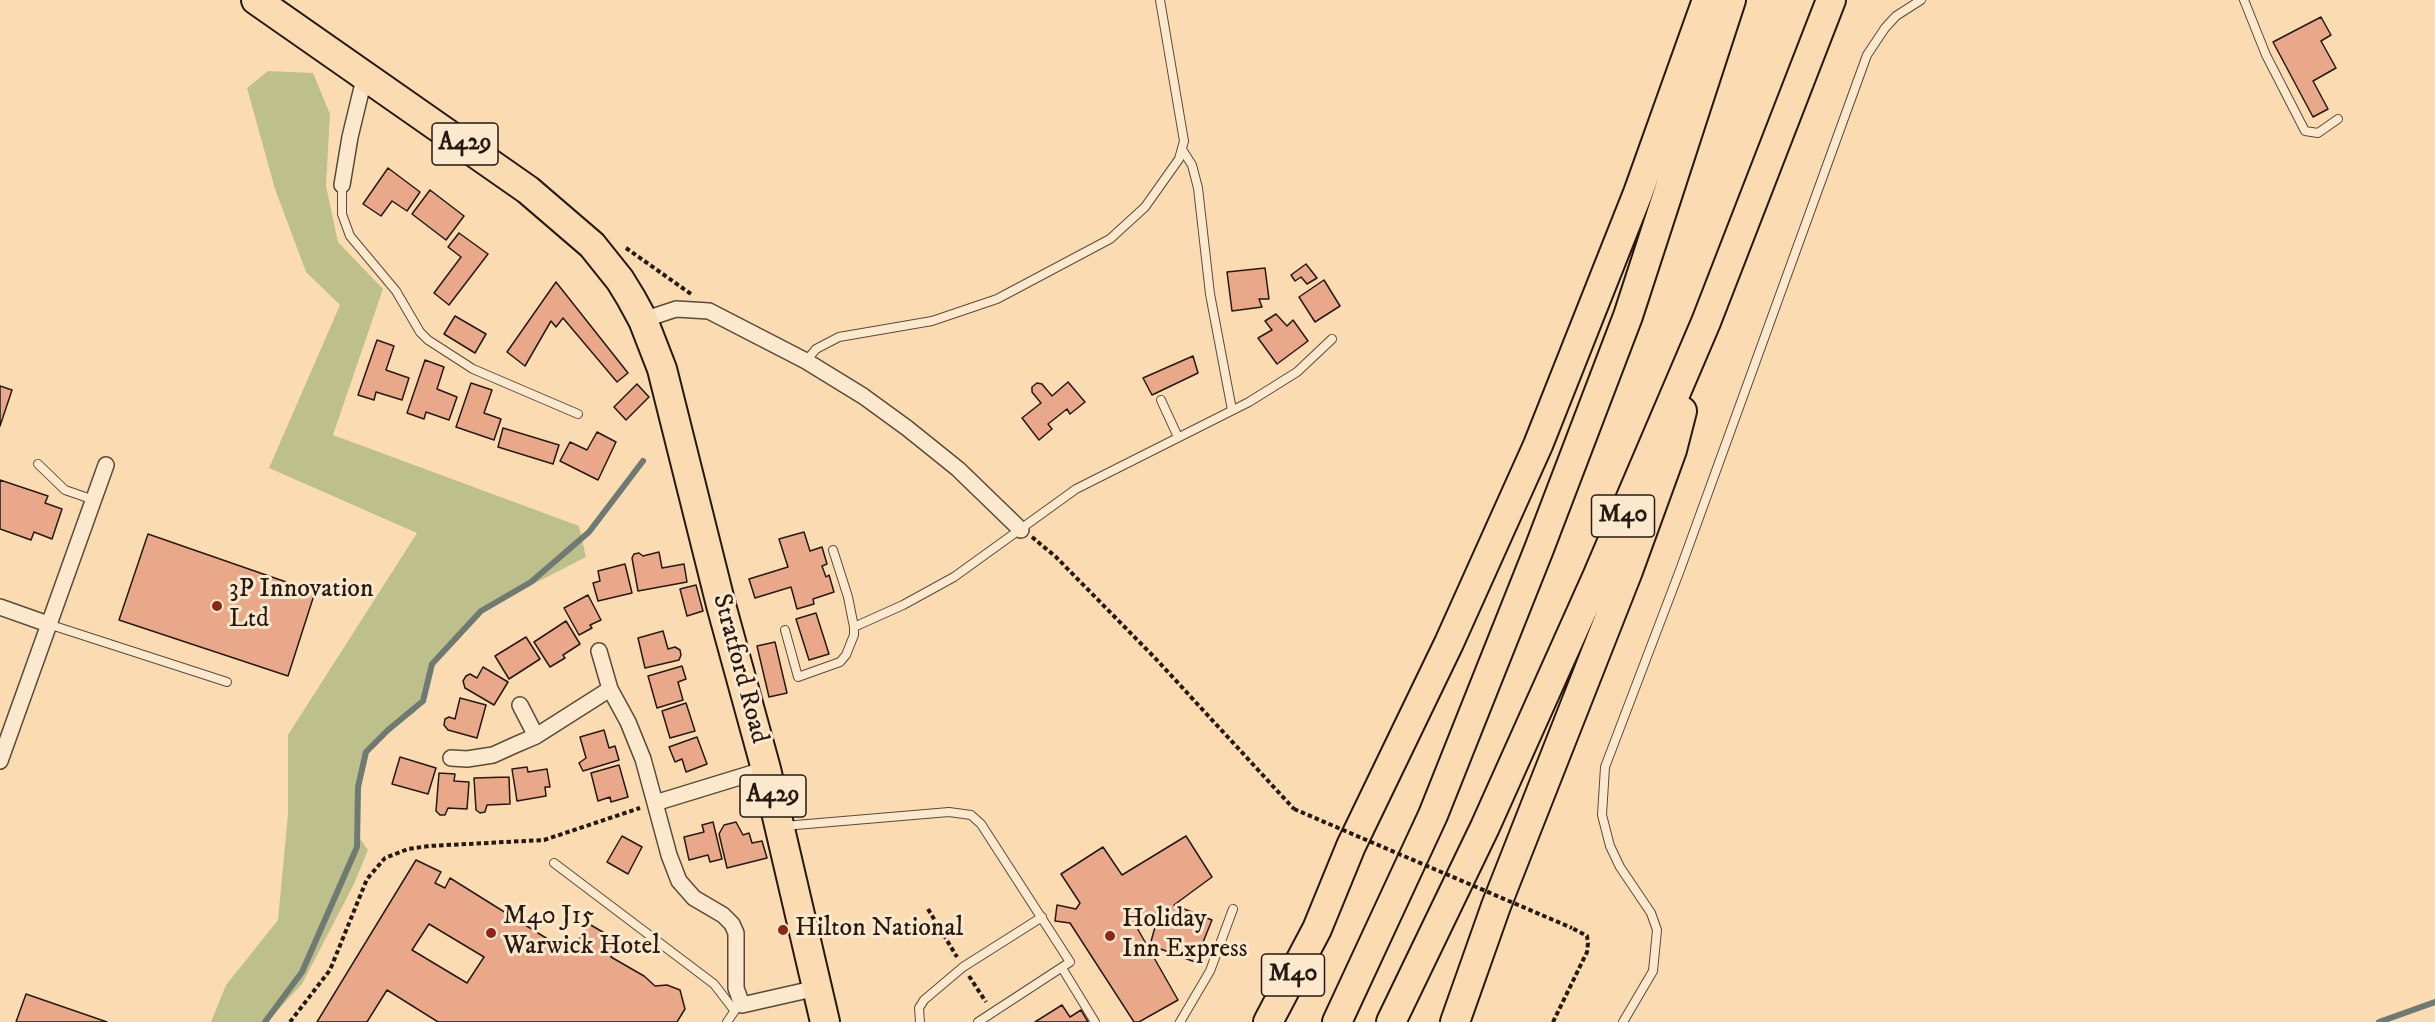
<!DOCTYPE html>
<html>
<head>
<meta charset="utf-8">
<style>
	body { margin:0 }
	canvas { display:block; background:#fbdcb2 }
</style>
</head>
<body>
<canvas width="2435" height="1022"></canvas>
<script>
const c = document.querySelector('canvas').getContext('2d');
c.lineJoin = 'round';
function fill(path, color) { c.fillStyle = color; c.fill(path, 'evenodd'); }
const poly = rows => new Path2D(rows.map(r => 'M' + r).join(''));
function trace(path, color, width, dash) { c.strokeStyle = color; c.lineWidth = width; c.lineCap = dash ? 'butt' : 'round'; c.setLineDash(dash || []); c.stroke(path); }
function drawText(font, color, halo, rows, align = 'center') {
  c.font = font + ' "IM FELL DW Pica",serif'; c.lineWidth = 6; c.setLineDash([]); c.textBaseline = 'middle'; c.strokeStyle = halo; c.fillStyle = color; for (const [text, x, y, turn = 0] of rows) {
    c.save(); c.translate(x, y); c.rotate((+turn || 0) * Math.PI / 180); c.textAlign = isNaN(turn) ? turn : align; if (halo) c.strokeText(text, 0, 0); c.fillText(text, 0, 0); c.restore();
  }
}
fill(poly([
	[268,71,313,73,330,114,326,186,338,242,383,289,333,435,579,526,586,557,481,611,432,664,423,701,414,713,388,730,366,752,358,787,356,833,368,850,354,884,302,984,267,1022,211,1022,226,985,278,920,288,814,288,735,417,533,269,468,340,305,306,272,275,189,247,88]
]), '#bec08c');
trace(poly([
	[265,1022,302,972,357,847,358,787,366,752,388,730,423,701,432,664,481,611,531,582,589,532,643,461],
	[2379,1022,2435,1002]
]), '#6f7a73', 6);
const building = poly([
	[2321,17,2331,35,2321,41,2336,68,2313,81,2328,109,2313,117,2273,42,2321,17],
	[388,168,420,192,407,211,392,201,381,216,363,204,388,168],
	[430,190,464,216,446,240,412,214,430,190],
	[459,233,488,254,449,305,434,293,461,257,448,247,459,233],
	[1306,264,1317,278,1307,284,1301,277,1295,281,1291,275,1306,264],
	[1265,268,1269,299,1259,299,1262,307,1232,311,1227,272,1265,268],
	[1324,280,1340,306,1315,322,1299,297,1324,280],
	[556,282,628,373,617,382,563,318,556,327,551,321,525,366,507,352,556,282],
	[1276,314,1287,326,1293,320,1308,341,1277,364,1258,338,1272,330,1265,321,1276,314],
	[455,316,486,334,475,353,444,334,455,316],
	[377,340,394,346,386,370,409,378,402,400,376,392,374,400,358,395,377,340],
	[1193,356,1198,373,1152,395,1143,378,1193,356],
	[425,360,444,367,437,389,457,397,449,420,426,412,424,419,407,413,425,360],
	[1068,382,1085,402,1070,414,1067,409,1048,424,1052,429,1039,440,1022,418,1041,403,1032,392,1032,387,1037,383,1042,384,1052,396,1068,382],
	[471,383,492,390,484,413,501,419,494,440,456,427,471,383],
	[637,384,649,397,626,420,614,407,637,384],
	[0,386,12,390,0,426,0,386],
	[503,428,559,445,553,464,498,447,503,428],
	[597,432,616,442,598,480,560,461,570,442,587,450,597,432],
	[0,480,48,496,45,503,62,509,52,539,34,532,31,540,0,529,0,480],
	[804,532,810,551,822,547,827,564,822,566,826,577,829,575,834,592,813,599,814,604,797,609,791,587,755,598,749,579,788,567,779,539,804,532],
	[148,534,315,592,288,676,119,620,148,534],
	[659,552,662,568,684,564,687,582,638,591,632,558,634,554,639,553,643,556,659,552],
	[625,564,632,593,598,601,593,583,600,581,598,571,625,564],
	[696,585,703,611,687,616,680,589,696,585],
	[588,595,601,620,590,625,592,628,579,635,564,608,588,595],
	[816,613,829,654,809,660,796,619,816,613],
	[566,621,580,644,563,655,565,658,550,667,534,642,566,621],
	[663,631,668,649,675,647,680,650,681,655,679,660,645,668,638,638,663,631],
	[526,637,540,659,509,679,495,656,526,637],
	[775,642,787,693,769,697,757,646,775,642],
	[682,666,686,679,678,682,683,700,657,708,648,676,682,666],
	[483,667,508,682,494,705,465,688,463,681,466,676,470,674,477,678,483,667],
	[460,698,486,705,477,738,448,730,444,725,445,719,449,717,455,719,460,698],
	[686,703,695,731,670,738,662,711,686,703],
	[604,730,609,748,615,746,619,760,583,771,579,763,586,758,580,737,604,730],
	[697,737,707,764,686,772,682,759,675,762,669,747,697,737],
	[400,757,436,768,428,794,392,784,400,757],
	[619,765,628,797,611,802,610,797,598,801,591,773,619,765],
	[527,767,528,772,547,769,550,787,545,787,546,796,517,801,512,769,527,767],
	[439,773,455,774,454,781,469,782,467,809,448,808,445,815,440,815,436,811,439,773],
	[509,777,510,804,487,805,485,812,480,813,476,810,474,778,509,777],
	[713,822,722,859,710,862,708,855,689,860,684,837,704,832,702,825,713,822],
	[736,822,743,835,749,833,752,843,762,841,767,858,727,868,719,834,724,825,736,822],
	[622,836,642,847,628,874,607,862,622,836],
	[1186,836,1212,877,1174,905,1212,920,1195,962,1150,945,1157,920,1155,913,1136,926,1178,1000,1139,1022,1134,1022,1070,923,1055,921,1057,905,1076,909,1080,903,1061,874,1103,847,1122,875,1186,836],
	[416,860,441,872,435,883,445,888,450,878,570,953,589,924,620,942,611,957,644,976,655,986,667,985,680,990,685,1009,677,1022,438,1022,387,990,367,1022,317,1022,416,860],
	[429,924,484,957,467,983,412,950,429,924],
	[26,994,107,1022,16,1022,26,994],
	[1062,1005,1070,1017,1081,1010,1088,1022,1035,1022,1062,1005]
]);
fill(building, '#eaa88b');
trace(building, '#251911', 1.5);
const lane = poly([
	[2244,0,2266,55,2305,131,2318,133,2338,119],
	[1183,151,1192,165,1198,188,1210,294,1232,410],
	[342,185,342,214,350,236,396,291,420,332,428,340,473,369,578,414],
	[806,361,816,349,839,337,932,321,997,299,1110,239,1145,207,1179,159,1184,141,1160,0],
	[1161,400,1178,437],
	[38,464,65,490,94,500],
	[48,624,227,682],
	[854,627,903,605,954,577,1076,489,1249,402,1297,372,1332,339],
	[785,630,798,677,840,662,846,655,854,635,854,627,848,597,833,550],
	[784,826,949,812,971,815,981,824,1070,962,978,1022],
	[554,863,714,984,734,1010],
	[1062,968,1095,1022],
	[727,1022,736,1009],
	[920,1022,919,1008,924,1000,963,967,1042,917],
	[1180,1022,1210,971,1233,909],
	[1623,1022,1653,971,1657,930,1651,913,1620,867,1610,846,1602,815,1605,767,1680,570,1867,55,1885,28,1896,16,1921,0]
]);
const street = poly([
	[342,185,350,137,365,75],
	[643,320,676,309,709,311,806,361,863,396,907,428,958,469,1021,530],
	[0,607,48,624],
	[599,651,610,689,628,722,643,759,655,803,766,769],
	[520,705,536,736],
	[451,758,467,759,493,755,515,745,536,736,610,689],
	[0,761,106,465],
	[655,803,669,855,679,881,694,898,723,915,732,924,736,933,736,988,742,1005,817,988]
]);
const highway = poly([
	[256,0,528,190,592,245,620,280,631,298,643,320,662,369,721,605,766,769,825,1022],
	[1268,1022,1317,929,1351,846,1449,643,1538,445,1638,193,1707,0],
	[1337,1022,1433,815,1539,549,1628,316,1731,0],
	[1391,1022,1485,827,1597,577,1706,322,1831,0],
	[1455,1022,1496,906,1628,571,1672,450,1682,411]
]);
trace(lane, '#5a4a39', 10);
trace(street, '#5a4a39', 18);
trace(highway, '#251911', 32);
trace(poly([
	[626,248,691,294],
	[1032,537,1056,557,1156,659,1294,809],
	[928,909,957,957],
	[969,976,986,1002],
	[290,1022,330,970,367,879,385,858,408,849,429,846,544,840,640,808],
	[1553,1022,1587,952,1588,943,1587,936,1572,928]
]), '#251911', 4, [4.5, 3]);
trace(lane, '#fce8cd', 8);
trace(street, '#fce8cd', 15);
trace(highway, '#fbdcb2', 28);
trace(poly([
	[1294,809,1572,928]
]), '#251911', 4, [4.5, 3]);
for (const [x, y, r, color] of [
	[217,606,6,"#8f2418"],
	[783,930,6,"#8f2418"],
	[491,933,6,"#8f2418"],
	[1110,936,6,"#8f2418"]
]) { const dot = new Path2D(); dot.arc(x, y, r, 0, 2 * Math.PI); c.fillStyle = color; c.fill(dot); trace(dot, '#fce8cd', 2); }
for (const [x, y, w] of [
	[465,144,66],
	[1623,516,63],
	[773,796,66],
	[1293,975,63]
]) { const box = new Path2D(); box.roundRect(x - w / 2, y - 21, w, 42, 4.5); c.fillStyle = '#fce8cd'; c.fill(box); trace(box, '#251911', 1.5); }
drawText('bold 24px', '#251911', null, [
	["A429",465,144],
	["M40",1623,516],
	["A429",773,796],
	["M40",1293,975]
]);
drawText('26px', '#251911', '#fce8cd', [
	["3P Innovation",229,591],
	["Ltd",229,621],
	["M40 J15",503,918],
	["Warwick Hotel",503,948],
	["Holiday",1122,921],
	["Inn Express",1122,951],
	["Hilton National",795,930]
], 'left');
drawText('26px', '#251911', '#fce8cd', [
	["Stratford Road",739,669,75]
]);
</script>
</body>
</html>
